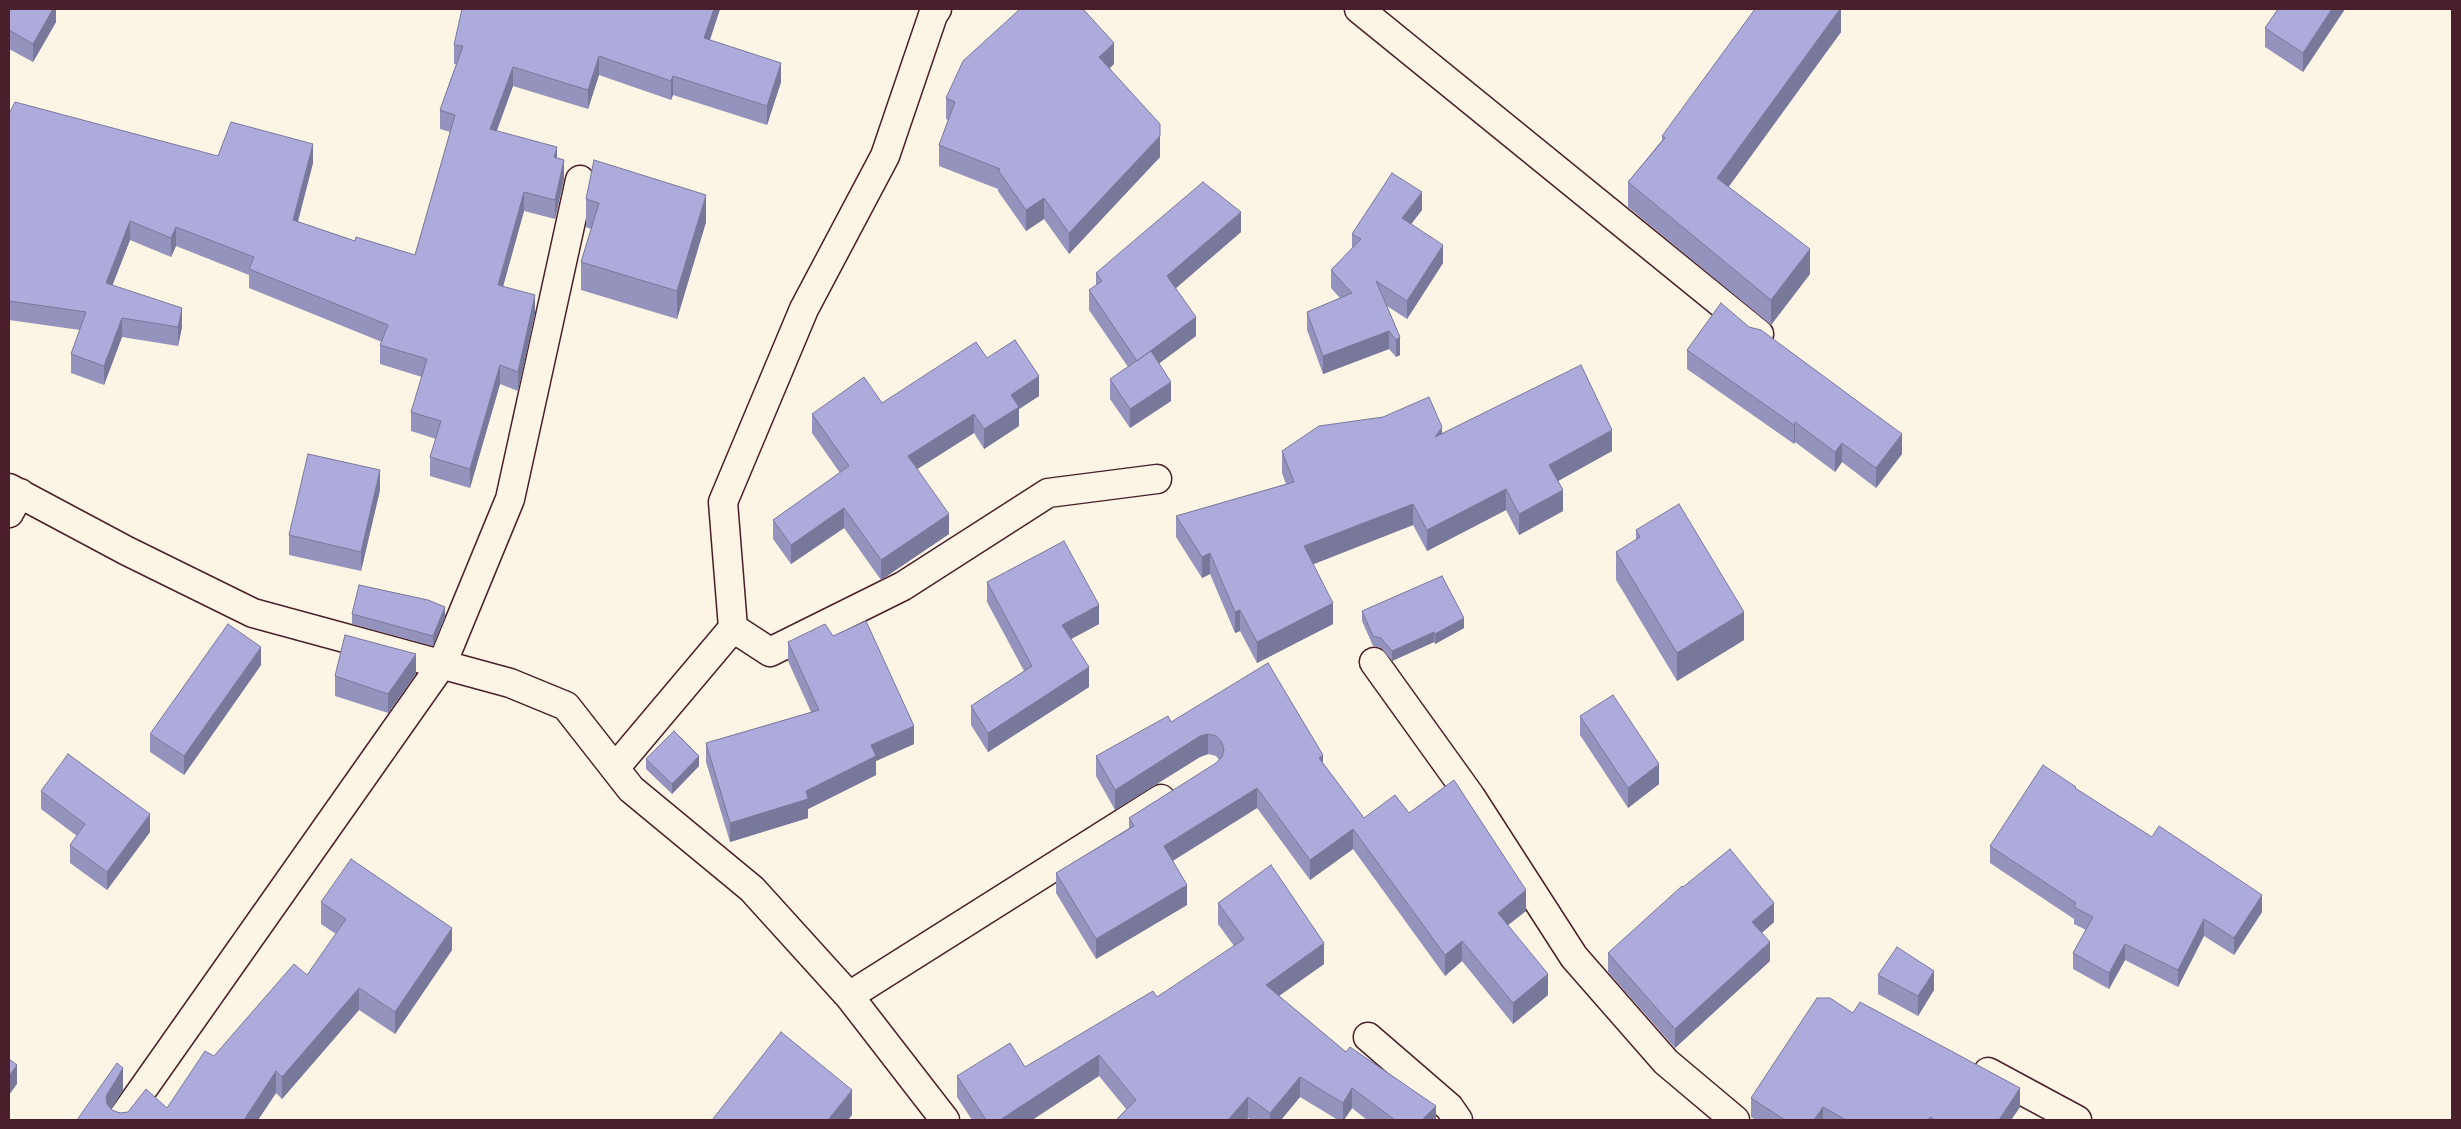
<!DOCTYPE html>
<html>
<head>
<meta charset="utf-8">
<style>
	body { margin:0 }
	#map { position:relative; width:2461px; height:1129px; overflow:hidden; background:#fcf5e5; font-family:Mynerve,sans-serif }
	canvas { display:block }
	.frame { position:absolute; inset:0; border:10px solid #4a1f2b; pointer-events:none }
</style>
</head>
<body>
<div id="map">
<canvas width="2461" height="1129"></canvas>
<div class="frame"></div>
</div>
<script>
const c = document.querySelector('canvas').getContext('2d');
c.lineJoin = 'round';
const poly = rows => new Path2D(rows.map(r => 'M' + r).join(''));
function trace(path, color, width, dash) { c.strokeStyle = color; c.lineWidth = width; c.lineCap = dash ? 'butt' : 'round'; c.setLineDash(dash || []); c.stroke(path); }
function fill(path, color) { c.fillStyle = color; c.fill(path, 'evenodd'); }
const minor = poly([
	[1359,9,1759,334],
	[9,488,127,551,253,613,510,683,566,706,631,789,752,889,849,996,945,1120],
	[9,513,20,493],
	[733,628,723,502,804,309,885,156,933,15,937,9],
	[1374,662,1471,797,1574,957,1666,1062,1735,1120],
	[615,768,733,628,770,652,903,586,1048,493,1157,479],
	[849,996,1161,799],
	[1368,1037,1449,1107,1458,1120],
	[1988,1072,2077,1120],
	[121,1120,442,664,510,499,580,180]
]);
trace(minor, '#4a1f2b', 31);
trace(minor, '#fcf5e5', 28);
fill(poly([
	[9,9,56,9,56,22,33,62,9,49],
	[462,9,720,9,710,40,781,82,767,125,673,95,671,100,599,75,588,109,513,86,497,131,557,158,564,179,555,219,524,211,503,287,535,314,518,391,500,384,470,488,430,476,430,457,436,439,411,431,411,412,422,377,380,364,380,345,382,342,249,288,249,275,176,246,171,257,130,240,112,286,182,327,178,346,122,337,104,385,71,373,71,354,80,330,9,320,9,114,218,156,313,163,298,222,355,241,415,255,450,132,440,129,440,110,456,64,454,64,454,45],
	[1841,9,1841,32,1728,187,1810,274,1771,325,1628,207,1628,182,1662,140,1662,136],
	[2278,9,2345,9,2303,72,2265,47,2265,28],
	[1114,64,1110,68,1160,157,1069,254,1044,219,1026,231,998,191,998,189,939,166,939,145,948,120,946,119,946,98],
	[586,199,706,222,677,319,581,290,581,262,591,229,586,227],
	[1422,210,1411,224,1443,263,1407,319,1387,306,1400,337,1400,355,1396,357,1389,349,1323,374,1307,330,1307,312,1340,298,1331,288,1331,270,1352,249,1352,234],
	[1241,232,1175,288,1196,336,1159,363,1171,401,1130,428,1110,399,1110,379,1128,367,1089,310,1089,290,1096,285,1096,273],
	[1687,350,1902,454,1876,488,1842,462,1835,472,1795,442,1794,444,1687,369],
	[987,358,1039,396,1019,409,1019,426,984,449,974,433,917,469,949,534,881,580,844,528,791,564,773,539,773,520,840,473,812,433,812,414,882,403],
	[1442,433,1612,451,1558,481,1563,511,1519,535,1506,510,1427,551,1413,525,1313,564,1333,624,1257,663,1240,631,1235,633,1210,574,1202,578,1176,537,1176,516,1286,484,1282,473,1282,451],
	[380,490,361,571,289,555,289,535],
	[1636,530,1744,640,1677,681,1616,580,1616,552,1636,540],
	[987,582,1099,624,1071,639,1089,687,988,752,971,725,971,706,1024,671,987,602],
	[1362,611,1464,628,1435,644,1434,642,1392,661,1381,648,1373,646,1362,621],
	[352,614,445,617,433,646,352,624],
	[788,642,914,744,876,761,876,775,808,809,808,818,730,842,706,762,706,743,811,712,788,661],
	[261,665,184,775,150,752,150,734],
	[416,674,388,713,335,696,335,676],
	[1580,716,1659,784,1628,808,1580,735],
	[1171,722,1323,763,1364,818,1409,813,1526,911,1508,925,1548,995,1513,1024,1462,961,1445,976,1353,849,1310,880,1257,808,1173,861,1187,905,1096,959,1056,893,1056,873,1129,828,1129,818,1216,763,1219,760,1216,756,1208,754,1200,757,1115,810,1096,776,1096,756],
	[646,759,699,766,672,794,646,769],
	[2076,789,2262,912,2234,955,2204,936,2178,987,2125,960,2109,989,2073,969,2073,953,2086,930,2074,924,2074,919,1990,863,1990,846],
	[41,791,150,832,107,890,70,863,70,845,77,836,41,809],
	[1683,887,1774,922,1762,933,1770,961,1675,1048,1608,972,1608,953],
	[321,902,452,950,395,1034,359,1010,282,1099,276,1093,258,1120,77,1120,123,1090,111,1109,112,1110,120,1113,167,1108,214,1056,307,975,336,934,321,924],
	[1218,903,1324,964,1279,996,1346,1052,1436,1120,1367,1120,1352,1108,1344,1120,1338,1120,1300,1097,1281,1120,1252,1120,1248,1118,1246,1120,1116,1120,1126,1109,1099,1076,1032,1120,972,1120,957,1097,957,1076,1025,1067,1157,997,1234,946,1218,924],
	[1878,975,1934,990,1918,1016,1878,994],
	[1853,1013,2020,1107,2011,1120,1756,1120,1751,1117,1751,1098]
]), '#9493bd');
fill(poly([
	[53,9,56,9,56,22,33,62,33,44],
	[714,9,720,9,704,57,704,38],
	[1840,9,1841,9,1841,32,1717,203,1717,178],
	[2332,9,2345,9,2303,72,2303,53],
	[1114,43,1114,64,1099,78,1099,57],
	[599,56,599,75,588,109,588,90],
	[781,63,781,82,767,125,767,106],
	[513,67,513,86,490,148,490,129],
	[673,76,673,95,671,100,671,81],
	[1160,136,1160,157,1069,254,1069,233],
	[313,144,313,163,293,239,293,220],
	[557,147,557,166,554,157],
	[564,160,564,179,555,219,555,200],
	[524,192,524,211,498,304,498,285],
	[1422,192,1422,210,1402,236,1402,218],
	[706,195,706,222,677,319,677,291],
	[1044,198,1044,219,1026,231,1026,210],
	[1241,212,1241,232,1167,296,1167,276],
	[130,221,130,240,106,302,106,283],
	[176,227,176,246,171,257,171,238],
	[1443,245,1443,263,1407,319,1407,301],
	[1810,249,1810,274,1771,325,1771,300],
	[535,295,535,314,518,391,518,372],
	[182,308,182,327,178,346,178,327],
	[1196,317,1196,336,1137,380,1137,361],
	[122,318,122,337,104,385,104,366],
	[1389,331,1389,349,1323,374,1323,356],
	[1400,337,1400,355,1396,357,1396,340],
	[500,365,500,384,470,488,470,469],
	[1039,376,1039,396,1019,409,1019,426,984,449,984,429,1011,395],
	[1171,382,1171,401,1130,428,1130,409],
	[974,414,974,433,908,475,908,456],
	[1795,422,1795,442,1794,444,1794,425],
	[1442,427,1442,448,1435,437],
	[1612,430,1612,451,1549,486,1549,465],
	[1902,434,1902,454,1876,488,1876,468],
	[1842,443,1842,462,1835,472,1835,452],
	[380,470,380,490,361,571,361,552],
	[1506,489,1506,510,1427,551,1427,530],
	[1563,490,1563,511,1519,535,1519,514],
	[1413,504,1413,525,1304,568,1304,546],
	[844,508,844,528,791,564,791,545],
	[949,514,949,534,881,580,881,560],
	[1210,553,1210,574,1202,578,1202,557],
	[1333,603,1333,624,1257,663,1257,642],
	[1099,605,1099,624,1062,644,1062,625],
	[445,607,445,617,433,646,433,636],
	[1240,610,1240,631,1235,633,1235,612],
	[1744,612,1744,640,1677,681,1677,653],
	[1464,618,1464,628,1435,644,1435,634],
	[1434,632,1434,642,1392,661,1392,651],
	[261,647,261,665,184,775,184,756],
	[416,654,416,674,388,713,388,694],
	[1089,667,1089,687,988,752,988,733],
	[914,726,914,744,876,761,876,775,808,809,808,818,730,842,730,823,871,745],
	[1208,734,1208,754,1200,757,1115,810,1115,790,1200,736],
	[1323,755,1323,775,1319,758],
	[699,756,699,766,672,794,672,784],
	[1659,764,1659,784,1628,808,1628,788],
	[1257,788,1257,808,1164,866,1164,846],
	[150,814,150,832,107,890,107,872],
	[1353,829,1353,849,1310,880,1310,860],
	[1187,885,1187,905,1096,959,1096,939],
	[1526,890,1526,911,1498,933,1498,913],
	[2262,895,2262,912,2234,955,2234,938],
	[1774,903,1774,922,1752,941,1752,922],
	[2204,919,2204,936,2178,987,2178,970],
	[452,928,452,950,395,1034,395,1012],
	[1462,941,1462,961,1445,976,1445,955],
	[1770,942,1770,961,1675,1048,1675,1029],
	[1324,943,1324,964,1266,1005,1266,985],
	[2125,944,2125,960,2109,989,2109,973],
	[1934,971,1934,990,1918,1016,1918,996],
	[1548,974,1548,995,1513,1024,1513,1003],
	[359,988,359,1010,282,1099,282,1077],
	[1099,1055,1099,1076,1032,1120,1000,1120],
	[17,1065,17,1084,9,1095,9,1076],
	[123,1068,123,1090,106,1118,106,1096],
	[276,1071,276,1093,258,1120,244,1120],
	[1300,1077,1300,1097,1281,1120,1270,1120,1270,1113],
	[1352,1088,1352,1108,1344,1120,1343,1120,1343,1103],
	[2020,1088,2020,1107,2011,1120,1999,1120],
	[852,1090,852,1115,848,1120,828,1120],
	[1248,1097,1248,1118,1246,1120,1228,1120],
	[1436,1106,1436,1120,1422,1120],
	[1823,1107,1823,1120,1814,1120]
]), '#78789a');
const building = poly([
	[9,9,53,9,33,44,9,30,9,9],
	[462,9,714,9,704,38,781,63,767,106,673,76,671,81,599,56,588,90,513,67,490,129,557,147,554,157,564,160,555,200,524,192,498,285,535,295,518,372,500,365,470,469,430,457,441,421,411,412,427,359,380,345,388,325,249,269,254,257,176,227,171,238,130,221,106,283,182,308,178,327,122,318,104,366,71,354,86,312,9,301,9,114,15,102,218,156,231,122,313,144,293,220,355,241,356,237,415,255,455,115,440,110,463,46,454,45,462,9],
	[1020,9,1083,9,1114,43,1099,57,1160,124,1160,136,1069,233,1044,198,1026,210,998,170,1000,169,939,145,955,102,946,98,963,61,1020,9],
	[1755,9,1840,9,1717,178,1810,249,1771,300,1628,182,1665,138,1662,136,1755,9],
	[2278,9,2332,9,2303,53,2265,28,2278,9],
	[594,160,706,195,677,291,581,262,599,203,586,199,594,160],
	[1392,173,1422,192,1402,218,1443,245,1407,301,1376,281,1400,337,1396,340,1389,331,1323,356,1307,312,1352,293,1331,270,1361,239,1352,234,1392,173],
	[1203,182,1241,212,1167,276,1196,317,1137,361,1089,290,1102,281,1096,273,1203,182],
	[1721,303,1749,327,1761,330,1902,434,1876,468,1842,443,1835,452,1795,422,1794,425,1687,350,1721,303],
	[1015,340,1039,376,1011,395,1019,407,984,429,974,414,908,456,949,514,881,560,844,508,791,545,773,520,849,466,812,414,864,377,882,403,976,342,987,358,1015,340],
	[1151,351,1171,382,1130,409,1110,379,1151,351],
	[1581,365,1612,430,1549,465,1563,490,1519,514,1506,489,1427,530,1413,504,1304,546,1333,603,1257,642,1240,610,1235,612,1210,553,1202,557,1176,516,1294,482,1282,451,1319,426,1383,417,1429,397,1442,427,1435,437,1581,365],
	[308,454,380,470,361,552,289,535,308,454],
	[1679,504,1744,612,1677,653,1616,552,1640,537,1636,530,1679,504],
	[1064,541,1099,605,1062,625,1089,667,988,733,971,706,1032,666,987,582,1064,541],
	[1442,576,1464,618,1435,634,1434,632,1392,651,1381,638,1373,636,1362,611,1442,576],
	[359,585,428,600,445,607,433,636,352,614,359,585],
	[866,621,914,726,871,745,876,756,806,791,808,799,730,823,706,743,819,710,788,642,825,624,833,636,866,621],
	[228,624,261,647,184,756,150,734,228,624],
	[345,635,416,654,388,694,335,676,345,635],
	[1268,663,1323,755,1319,758,1364,818,1395,795,1409,813,1454,780,1526,890,1498,913,1548,974,1513,1003,1462,941,1445,955,1353,829,1310,860,1257,788,1164,846,1187,885,1096,939,1056,873,1134,826,1129,818,1216,763,1222,757,1224,749,1221,741,1216,736,1208,734,1200,736,1115,790,1096,756,1168,716,1171,722,1268,663],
	[1613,695,1659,764,1628,788,1580,716,1613,695],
	[674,731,699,756,672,784,646,759,674,731],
	[68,754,150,814,107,872,70,845,85,824,41,791,68,754],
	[2043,765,2076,787,2075,788,2152,837,2159,826,2262,895,2234,938,2204,919,2178,970,2125,944,2109,973,2073,953,2093,917,2074,907,2076,903,1990,846,2043,765],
	[1730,849,1774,903,1752,922,1770,942,1675,1029,1608,953,1682,886,1683,887,1730,849],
	[351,859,452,928,395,1012,359,988,282,1077,276,1071,244,1120,77,1120,117,1063,123,1068,106,1096,107,1104,112,1110,120,1113,128,1112,146,1089,167,1108,205,1051,214,1056,294,964,307,975,346,919,321,902,351,859],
	[1271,865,1324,943,1266,985,1346,1052,1350,1047,1436,1106,1422,1120,1395,1120,1352,1088,1343,1103,1300,1077,1270,1113,1248,1097,1228,1120,1116,1120,1136,1100,1099,1055,1000,1120,986,1120,957,1076,1010,1043,1025,1067,1153,991,1157,997,1244,939,1218,903,1271,865],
	[1897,947,1934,971,1918,996,1878,975,1897,947],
	[1817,998,1830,998,1853,1013,1860,1002,2020,1088,1999,1120,1935,1120,1930,1117,1928,1120,1846,1120,1823,1107,1814,1120,1785,1120,1751,1098,1817,998],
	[781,1032,852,1090,828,1120,712,1120,781,1032],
	[9,1059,17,1065,9,1076,9,1059]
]);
fill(building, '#acabdc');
trace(building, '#78789a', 1);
</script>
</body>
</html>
